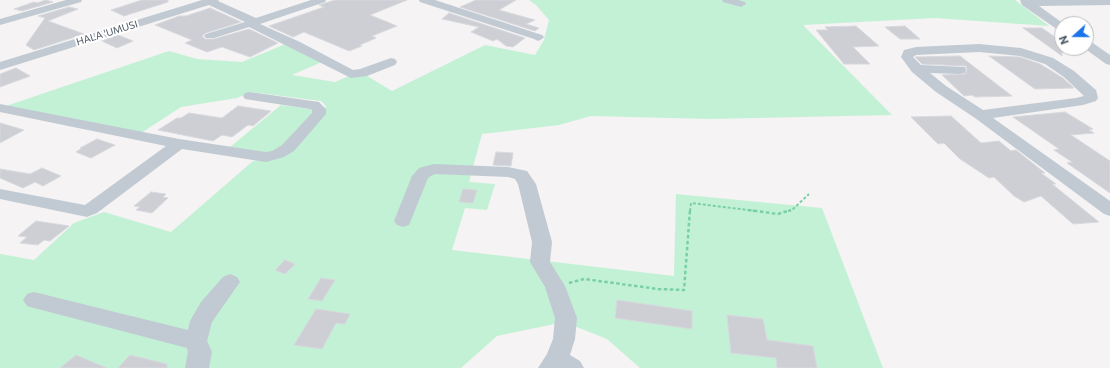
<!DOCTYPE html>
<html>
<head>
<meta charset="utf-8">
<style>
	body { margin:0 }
	#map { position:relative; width:1110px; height:368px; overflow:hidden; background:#f5f3f3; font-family:Commissioner,sans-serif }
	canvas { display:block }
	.north { position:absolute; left:1054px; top:16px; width:40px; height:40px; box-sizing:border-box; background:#fff; border:1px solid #b7bbc0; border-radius:50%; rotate:249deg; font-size:11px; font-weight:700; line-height:16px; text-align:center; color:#4a5661 }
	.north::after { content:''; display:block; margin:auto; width:14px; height:18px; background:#1a73e8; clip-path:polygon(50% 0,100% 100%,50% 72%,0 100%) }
</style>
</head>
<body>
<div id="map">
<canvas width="1110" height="368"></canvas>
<div class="north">N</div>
</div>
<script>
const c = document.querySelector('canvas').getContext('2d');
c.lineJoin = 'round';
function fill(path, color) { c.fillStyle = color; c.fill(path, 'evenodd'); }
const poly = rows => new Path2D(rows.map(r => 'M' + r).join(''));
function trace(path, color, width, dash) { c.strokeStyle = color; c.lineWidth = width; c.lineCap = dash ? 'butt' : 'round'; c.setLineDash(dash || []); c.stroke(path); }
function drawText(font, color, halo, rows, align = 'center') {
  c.font = font + ' Commissioner,sans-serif'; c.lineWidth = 4; c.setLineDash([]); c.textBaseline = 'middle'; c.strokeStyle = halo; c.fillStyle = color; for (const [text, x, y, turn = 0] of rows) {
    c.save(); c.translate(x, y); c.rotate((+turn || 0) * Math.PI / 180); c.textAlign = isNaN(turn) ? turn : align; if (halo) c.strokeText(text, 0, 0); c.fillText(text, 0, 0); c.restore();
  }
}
fill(poly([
	[529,0,1015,0,1049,26,935,18,803,25,892,115,710,119,591,116,559,125,482,134,469,182,495,184,487,210,465,208,452,250,674,276,676,194,822,208,883,368,640,368,607,339,564,322,497,336,461,368,0,368,0,254,34,260,74,223,104,212,171,232,253,161,263,160,324,114,326,106,321,101,251,92,237,98,181,107,138,135,0,108,169,51,197,59,242,62,288,43,324,61,292,75,335,82,349,76,367,76,392,91,485,45,535,55,544,40,549,20,536,5],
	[281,105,311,109,314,115,283,148,268,153,230,147]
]), '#c3f1d5');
const building = poly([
	[46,0,53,2,22,11,14,9,34,2,37,3,46,0],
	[142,0,168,0,168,2,124,16,111,10,142,0],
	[335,0,407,0,370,15,397,26,372,36,376,38,360,45,362,46,349,51,304,32,293,37,269,26,324,7,319,5,335,0],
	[476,0,516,0,499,10,535,20,526,24,539,28,535,31,460,7,476,0],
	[69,7,78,9,48,21,84,34,34,50,26,45,45,18,38,16,69,7],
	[210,8,241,22,206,33,202,36,205,39,214,39,249,29,278,43,250,57,222,47,207,52,185,43,192,40,155,25,179,16,186,16,210,8],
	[449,13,525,38,513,47,506,46,497,39,493,41,471,32,479,27,442,19,449,13],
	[856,26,879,46,853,47,870,64,844,64,816,30,828,30,825,27,856,26],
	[905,26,920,39,900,39,885,27,905,26],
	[1023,28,1042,28,1062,42,1062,56,1023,28],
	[118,35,133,41,117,48,102,41,118,35],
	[960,56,1012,96,975,97,972,95,964,96,942,75,965,74,967,70,966,66,922,64,915,57,960,56],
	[989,56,1020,57,1040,64,1063,78,1074,88,1035,89,989,56],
	[16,68,30,76,0,87,0,74,16,68],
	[238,106,271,111,253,126,248,125,232,137,222,135,213,141,158,130,177,118,181,118,189,113,222,118,238,106],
	[1065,112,1093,129,1089,130,1094,133,1071,135,1110,161,1110,193,1067,163,1072,162,1054,150,1059,149,1013,117,1065,112],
	[951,116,981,143,999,141,1011,151,1016,150,1045,173,1041,173,1056,184,1052,184,1099,222,1073,224,1041,196,1024,202,1014,196,994,177,989,178,960,159,944,143,938,144,911,117,951,116],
	[0,123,24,130,0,143,0,123],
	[97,139,115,145,91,158,76,152,82,148,80,148,97,139],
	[496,152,513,153,511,166,493,165,496,152],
	[42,168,61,176,43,186,35,182,23,188,0,178,0,169,30,174,42,168],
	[463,189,477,190,473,203,459,202,463,189],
	[151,192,166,194,163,197,168,198,152,213,136,210,140,207,134,206,151,192],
	[36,221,69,226,50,241,44,240,38,245,20,243,27,237,18,236,36,221],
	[285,260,295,264,285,274,275,270,285,260],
	[321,278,335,280,322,301,308,299,321,278],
	[617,300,692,311,692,329,615,318,617,300],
	[316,309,350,314,345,324,336,323,322,349,294,345,316,309],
	[727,315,763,319,767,340,813,346,817,368,777,368,776,358,731,353,727,315],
	[76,355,107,368,60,368,76,355],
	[130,355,167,364,167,368,118,368,130,355]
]);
fill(building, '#cdcfd5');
trace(building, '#d7d9de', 1);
trace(poly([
	[690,211,691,203,756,211],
	[788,211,792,210,809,194]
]), '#7ad0a6', 2, [3, 2]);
trace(poly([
	[748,210,778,214,791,210],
	[569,283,584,279,658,289,684,290,690,210]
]), '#7ad0a6', 2.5, [3.5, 2.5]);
fill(poly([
	[66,0,82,0,81,2,0,25,0,19,66,0],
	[202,0,219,0,218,1,256,18,311,0,326,0,325,2,260,24,300,42,353,70,360,69,391,58,395,59,397,62,395,65,367,76,351,78,249,27,214,38,206,38,204,36,206,34,245,22,209,5,0,70,0,62,202,0],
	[419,0,435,0,542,35,544,37,542,39,538,41,534,39,420,2,419,0],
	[722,0,738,0,745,2,746,4,741,7,723,2,722,0],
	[1020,0,1110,0,1110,5,1039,6,1064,24,1062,24,1062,31,1058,30,1022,5,1020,0],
	[1086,40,1090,41,1110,55,1110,65,1106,64,1084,48,1086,48,1086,40],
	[979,44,1021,48,1053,58,1074,71,1096,90,1098,98,1096,101,1083,105,993,118,1110,201,1110,216,1104,214,975,118,936,92,912,72,901,57,904,50,916,47,979,44],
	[979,52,1020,56,1045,64,1064,77,1084,96,1076,98,983,110,946,86,930,73,960,74,965,73,966,70,965,67,921,65,913,57,916,55,979,52],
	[250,92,319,102,326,109,326,114,294,151,284,157,266,162,182,149,97,213,87,217,0,199,0,189,85,205,166,146,0,112,0,104,179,139,266,152,272,151,282,145,312,113,312,110,310,109,245,99,243,96,245,93,250,92],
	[434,164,508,167,527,171,536,184,552,242,550,262,565,286,577,318,575,339,570,355,580,361,584,368,538,368,547,354,553,339,555,318,545,287,530,262,532,242,518,184,515,179,508,177,435,174,431,176,428,178,409,225,403,227,397,225,394,221,412,176,419,168,434,164],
	[230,274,237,277,240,282,212,322,207,341,212,352,209,368,185,368,188,352,187,348,34,308,27,306,23,300,27,294,34,292,188,330,190,321,201,302,223,277,230,274]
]), '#c1cad2');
drawText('10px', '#4a5661', '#fff', [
	["HALA 'UMUSI",107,33,-17]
]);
</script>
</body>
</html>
